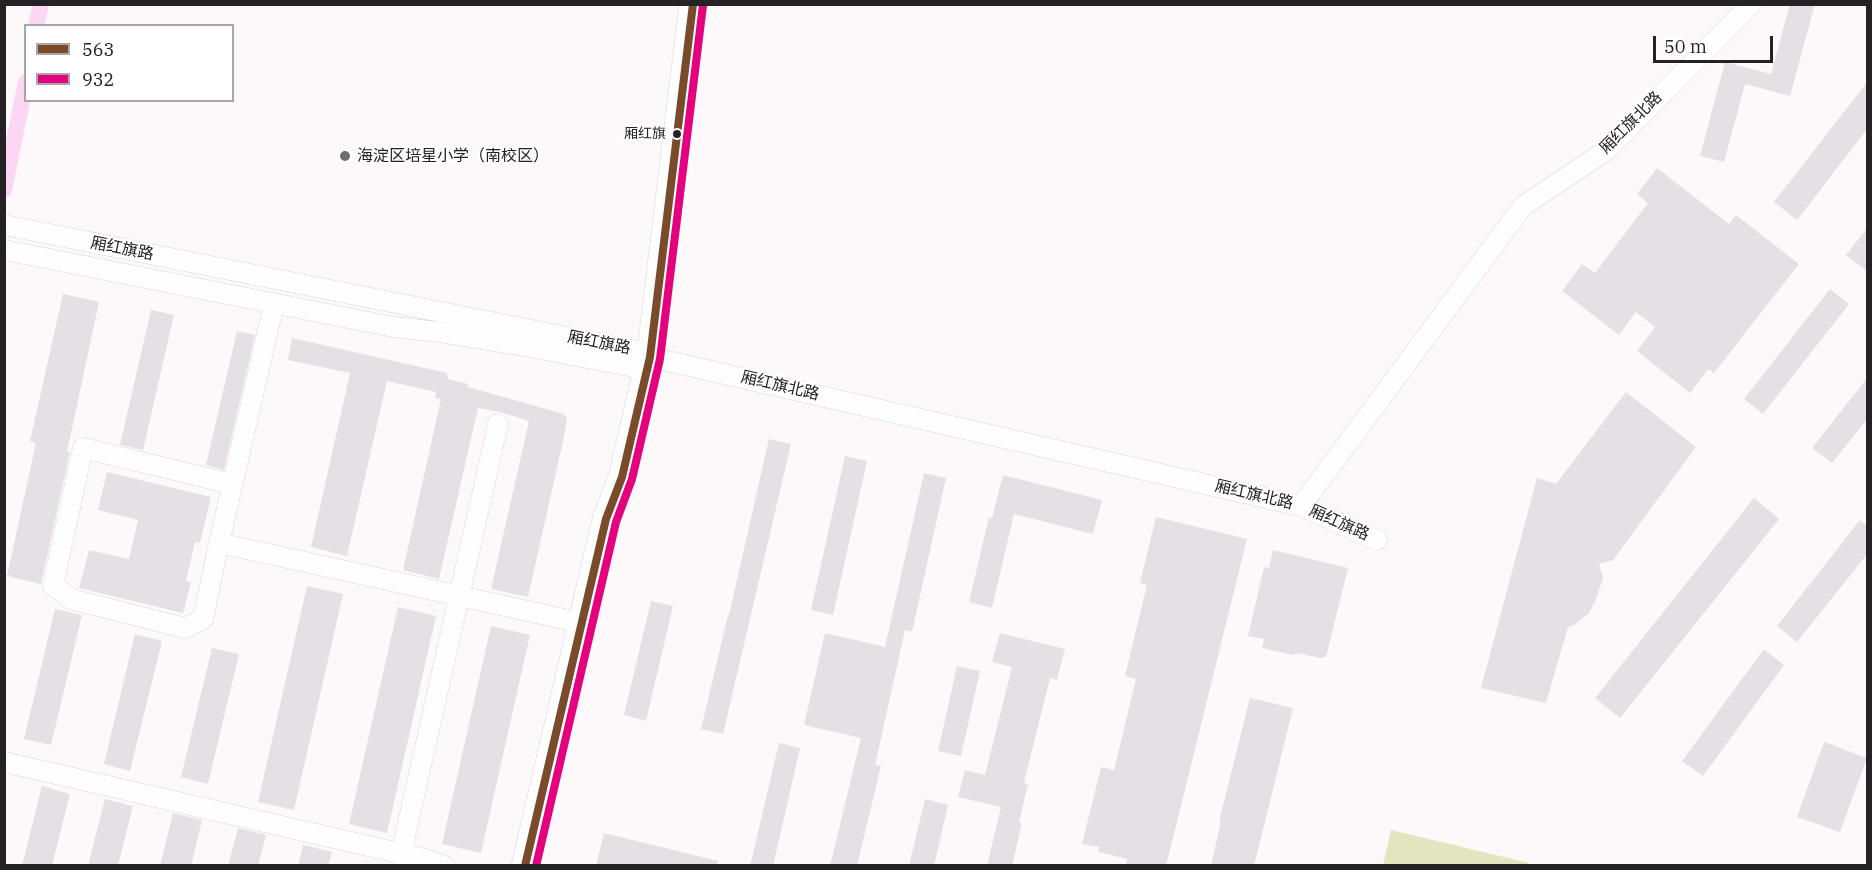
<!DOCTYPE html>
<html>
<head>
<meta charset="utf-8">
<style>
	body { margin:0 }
	#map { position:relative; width:1872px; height:870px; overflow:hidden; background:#fdf9fb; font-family:"IBM Plex Serif",serif }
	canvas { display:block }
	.frame { position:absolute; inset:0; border:6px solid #262125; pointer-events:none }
	.legend { position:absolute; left:24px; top:24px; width:210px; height:78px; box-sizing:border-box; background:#fff; border:2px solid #a8a6a8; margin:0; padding:8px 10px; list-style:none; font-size:18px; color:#262125 }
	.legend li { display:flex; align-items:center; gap:12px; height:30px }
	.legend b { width:30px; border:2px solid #a8a6a8 }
	.scale { position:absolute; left:1653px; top:36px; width:120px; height:27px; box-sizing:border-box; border:3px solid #262125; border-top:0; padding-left:8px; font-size:18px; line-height:21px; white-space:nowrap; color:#262125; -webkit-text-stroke:4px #fff; paint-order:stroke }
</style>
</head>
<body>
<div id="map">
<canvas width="1872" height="870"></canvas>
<div class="frame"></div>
<ul class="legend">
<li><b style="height:8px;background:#7a4b2a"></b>563</li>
<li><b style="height:8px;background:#e5007d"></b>932</li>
</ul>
<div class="scale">50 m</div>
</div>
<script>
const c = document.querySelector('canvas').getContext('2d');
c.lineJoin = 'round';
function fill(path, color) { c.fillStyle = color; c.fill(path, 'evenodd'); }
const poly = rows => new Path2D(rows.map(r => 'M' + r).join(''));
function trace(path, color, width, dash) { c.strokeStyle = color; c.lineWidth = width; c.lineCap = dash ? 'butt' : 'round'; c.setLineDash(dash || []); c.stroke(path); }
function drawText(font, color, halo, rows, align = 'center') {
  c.font = font + ' "IBM Plex Serif","Noto Sans SC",serif'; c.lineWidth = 4.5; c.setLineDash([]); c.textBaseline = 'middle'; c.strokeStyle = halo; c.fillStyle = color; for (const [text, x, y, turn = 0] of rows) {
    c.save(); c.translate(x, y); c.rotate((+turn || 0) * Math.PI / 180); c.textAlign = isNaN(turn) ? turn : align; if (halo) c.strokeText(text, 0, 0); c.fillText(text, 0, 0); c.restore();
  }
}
fill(poly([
	[1391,830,1529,863,1529,865,1383,865]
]), '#e1e5c0');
trace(poly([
	[36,26,41,4],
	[4,190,26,82]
]), '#fcd7f3', 16);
fill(poly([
	[1790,4,1815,4,1790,96,1745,84,1724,162,1700,156,1725,62,1771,74],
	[1868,81,1868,128,1797,220,1774,202],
	[1657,168,1729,224,1736,215,1799,264,1714,373,1708,369,1690,393,1637,351,1655,327,1636,312,1619,335,1562,291,1582,264,1595,273,1648,203,1637,194],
	[1868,227,1868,272,1846,255],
	[1830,289,1849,304,1763,414,1744,399],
	[63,294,99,302,67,452,70,452,41,584,7,576,36,443,30,441],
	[151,310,174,315,143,450,120,445],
	[237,331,255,335,224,470,206,465],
	[292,338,447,373,448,379,468,384,468,387,564,414,567,419,563,441,528,597,491,589,529,421,500,412,478,408,439,579,403,570,441,399,435,398,436,392,387,381,347,556,311,547,350,373,288,360],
	[1868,377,1868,418,1832,463,1812,448],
	[1626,392,1696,447,1613,560,1599,564,1603,578,1596,599,1589,613,1574,625,1568,627,1546,703,1481,688,1537,478,1556,484],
	[769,439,791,444,723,734,701,729,728,615,729,615],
	[845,456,867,461,833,615,811,610],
	[107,472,211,497,200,543,195,542,186,581,191,582,183,613,79,588,89,550,129,559,138,520,98,510],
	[924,473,946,478,912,632,905,630,875,765,881,766,857,866,830,866,861,738,804,725,825,633,885,647],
	[1003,475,1102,500,1093,534,1014,514,992,608,969,602,989,517,992,518],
	[1754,498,1779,519,1620,718,1595,698],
	[1156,517,1247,539,1166,866,1126,866,1127,859,1099,852,1099,847,1082,844,1101,767,1114,770,1136,679,1125,676,1147,585,1140,583],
	[1860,520,1868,526,1868,553,1797,642,1777,626],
	[1273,550,1348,568,1326,657,1320,658,1298,653,1292,655,1262,648,1264,639,1248,636,1264,567,1269,568],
	[307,586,343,594,294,810,258,802],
	[651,601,673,606,646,721,624,715],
	[398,607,436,616,387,833,349,824],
	[55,609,82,615,51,745,24,739],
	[491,626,530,635,481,853,442,844],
	[1000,633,1065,649,1057,680,1050,678,1024,783,1028,784,1019,822,1022,823,1012,866,987,866,1001,807,958,797,965,770,985,775,1012,667,992,662],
	[135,634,162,641,130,771,104,764],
	[212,648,239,654,208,784,181,777],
	[1764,649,1784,665,1703,776,1682,761],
	[957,666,980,671,961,756,938,751],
	[1250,698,1293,708,1254,866,1211,866,1221,821,1219,821],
	[1824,742,1867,758,1840,832,1797,817],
	[779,743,800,748,773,866,750,866],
	[42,786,70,794,52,866,22,866],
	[105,799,133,806,118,866,88,866],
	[925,799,948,805,934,866,909,866],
	[173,813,202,820,191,866,160,866],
	[238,828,266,835,258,866,228,866],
	[604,833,718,861,717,866,596,866],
	[303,845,332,852,328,866,298,866]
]), '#e4e0e3');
const street = poly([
	[4,225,637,351,650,357,1301,506,1523,206,1607,150,1751,4],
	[4,250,394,327,439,332,530,347,634,367,650,357],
	[232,484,83,448,53,585,71,599,185,628,203,619,219,543,582,623],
	[1301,506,1377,540],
	[219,543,274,304],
	[4,762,429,860,444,866],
	[406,866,401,854,498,424]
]);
const secondary = poly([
	[525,866,606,519,622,477,650,357,693,4]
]);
trace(street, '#d8d4d6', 21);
trace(secondary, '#d8d4d6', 28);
trace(street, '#fffefe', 20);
trace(secondary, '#fffefe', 27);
trace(poly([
	[525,866,606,519,622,477,650,357,693,4]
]), '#7a4b2a', 8);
trace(poly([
	[536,866,616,522,632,479,660,359,703,5]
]), '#e5007d', 8);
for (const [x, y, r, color] of [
	[677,134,5,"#262125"],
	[345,156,6,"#716d70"]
]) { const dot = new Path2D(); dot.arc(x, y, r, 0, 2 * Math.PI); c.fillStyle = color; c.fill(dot); trace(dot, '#fff', 2); }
drawText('14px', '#262125', '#fff', [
	["厢红旗",666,134]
], 'right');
drawText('16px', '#262125', '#fff', [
	["厢红旗北路",1631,123,-45],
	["厢红旗路",122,249,11],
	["厢红旗路",599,343,11],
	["厢红旗北路",780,386,13],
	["厢红旗北路",1254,495,13],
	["厢红旗路",1339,523,24]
]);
drawText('16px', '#262125', '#fff', [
	["海淀区培星小学（南校区）",357,156]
], 'left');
</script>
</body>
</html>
